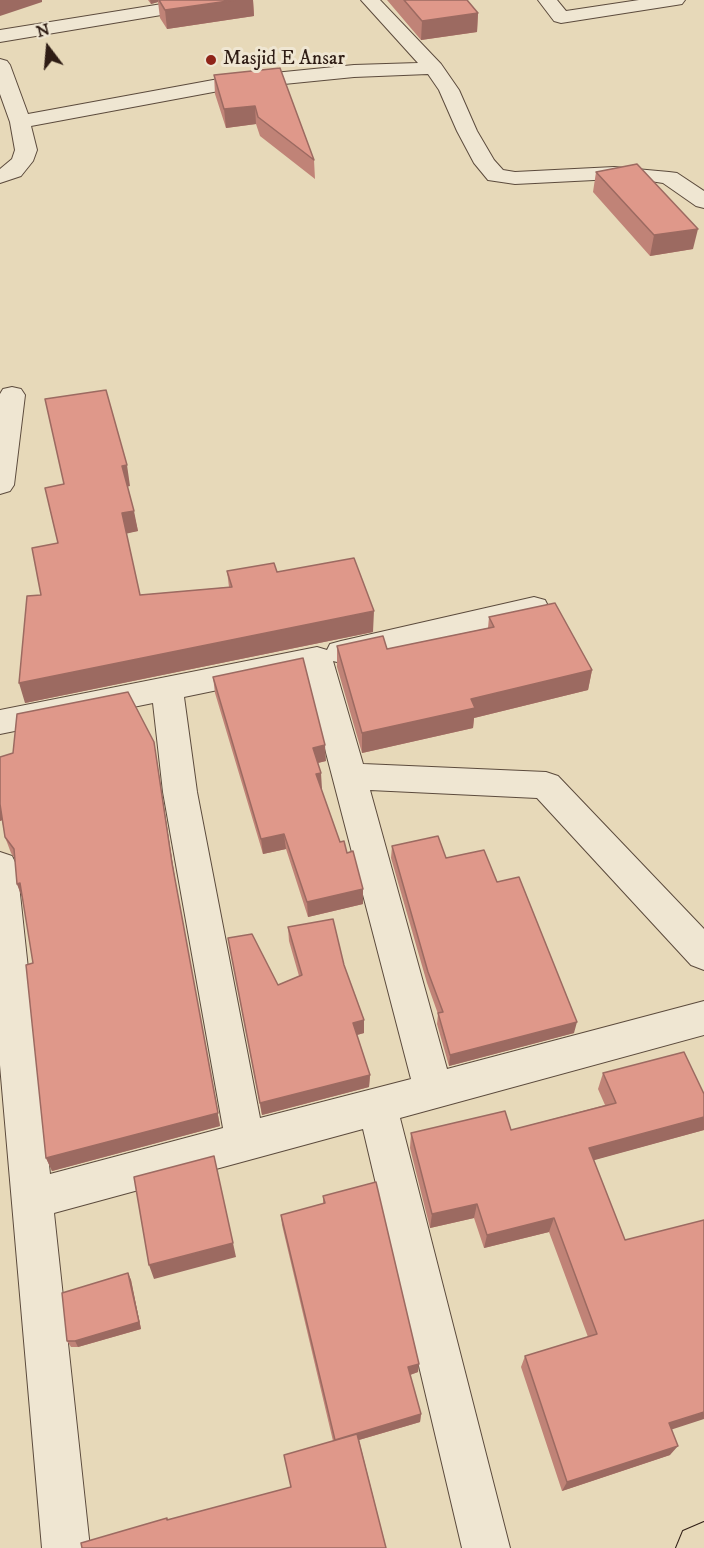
<!DOCTYPE html>
<html>
<head>
<meta charset="utf-8">
<style>
	body { margin:0 }
	#map { position:relative; width:704px; height:1548px; overflow:hidden; background:#e7d9b9; font-family:"IM FELL DW Pica",serif }
	canvas { display:block }
	.north { position:absolute; left:18px; top:18px; width:60px; height:60px; -webkit-text-stroke:4px #efe6d2; paint-order:stroke; rotate:344deg; font-size:16px; font-weight:700; line-height:24px; text-align:center; color:#2e1c14 }
	.north::after { content:''; display:block; margin:auto; width:21px; height:27px; background:#2e1c14; clip-path:polygon(50% 0,100% 100%,50% 72%,0 100%) }
</style>
</head>
<body>
<div id="map">
<canvas width="704" height="1548"></canvas>
<div class="north">N</div>
</div>
<script>
const c = document.querySelector('canvas').getContext('2d');
c.lineJoin = 'round';
const poly = rows => new Path2D(rows.map(r => 'M' + r).join(''));
function trace(path, color, width, dash) { c.strokeStyle = color; c.lineWidth = width; c.lineCap = dash ? 'butt' : 'round'; c.setLineDash(dash || []); c.stroke(path); }
function fill(path, color) { c.fillStyle = color; c.fill(path, 'evenodd'); }
function drawText(font, color, halo, rows, align = 'center') {
  c.font = font + ' "IM FELL DW Pica",serif'; c.lineWidth = 6; c.setLineDash([]); c.textBaseline = 'middle'; c.strokeStyle = halo; c.fillStyle = color; for (const [text, x, y, turn = 0] of rows) {
    c.save(); c.translate(x, y); c.rotate((+turn || 0) * Math.PI / 180); c.textAlign = isNaN(turn) ? turn : align; if (halo) c.strokeText(text, 0, 0); c.fillText(text, 0, 0); c.restore();
  }
}
const minor = poly([
	[187,0,230,0,227,4,221,5,0,42,0,30,187,0],
	[361,0,380,0,441,64,459,90,477,131,494,160,503,170,515,172,614,167,669,172,677,173,704,191,704,208,696,206,663,183,644,180,614,179,515,184,488,180,474,163,457,131,439,90,428,74,354,77,224,90,31,126,37,150,33,161,21,176,0,183,0,169,12,159,15,150,10,122,0,94,0,59,7,61,10,65,28,114,224,78,354,65,418,63,361,0],
	[538,0,557,0,566,11,639,0,685,0,682,4,676,5,561,23,554,21,538,0],
	[12,387,21,389,25,395,14,485,10,491,0,494,0,394,3,389,12,387],
	[534,597,545,600,549,608,545,616,341,663,333,661,363,764,546,772,558,776,704,929,704,970,691,965,537,798,370,790,447,1069,704,1001,704,1035,400,1118,510,1548,462,1548,363,1129,54,1213,90,1548,42,1548,0,1065,0,852,12,856,17,866,50,1174,223,1128,163,792,153,703,0,734,0,710,317,647,327,650,330,644,341,641,534,597],
	[305,672,411,1079,260,1118,197,792,184,697,305,672]
]);
const major = poly([
	[704,1522,704,1548,676,1548,683,1531,704,1522]
]);
trace(minor, '#5c4b3d', 2);
trace(major, '#2e1c14', 2);
fill(minor, '#efe6d2');
fill(major, '#e7d9b9');
fill(poly([
	[148,0,253,0,254,16,167,29,160,18,158,2,151,4],
	[387,0,467,0,478,13,477,32,421,40],
	[280,68,314,160,315,179,260,136,256,124,226,128,215,94,214,75],
	[596,172,693,249,650,256,593,192],
	[127,486,138,531,126,533,140,595,229,587,227,571,277,572,373,632,25,703,41,595,58,543,45,488,130,486],
	[489,617,592,670,588,690,474,718,473,728,362,753,337,667,337,646,387,649,488,628],
	[213,677,326,761,318,763,321,773,321,789,340,842,347,853,363,889,363,904,308,917,286,849,263,854,215,693],
	[154,742,175,879,220,1126,52,1171,46,1158,33,963,23,899,17,884,15,859,11,853,5,837,2,820,0,821,0,757],
	[392,846,446,858,497,882,574,1033,449,1066,437,1024,438,1014,427,983,391,858],
	[288,927,344,965,364,1020,364,1033,357,1035,370,1075,369,1087,262,1115,228,938,278,985,299,976,289,941],
	[603,1073,704,1130,593,1160,672,1429,670,1455,562,1491,521,1367,525,1356,588,1337,549,1232,484,1248,474,1218,430,1228,410,1148,411,1133,511,1130,605,1105,598,1089],
	[323,1196,418,1372,410,1375,421,1414,420,1422,359,1440,386,1548,168,1520,291,1487,333,1441,282,1225,281,1215,323,1204],
	[128,1273,131,1280,141,1329,78,1347,71,1347,67,1341]
]), '#c08377');
fill(poly([
	[0,0,42,0,42,2,0,16],
	[150,0,158,0,158,2,151,4],
	[235,0,253,0,254,16,167,29,165,10],
	[478,13,477,32,421,40,422,21],
	[255,106,256,124,226,128,224,109],
	[698,229,693,249,650,256,654,235],
	[127,465,130,486,125,487,122,466],
	[134,511,138,531,125,534,122,513],
	[374,611,373,632,25,703,19,683],
	[592,670,588,690,474,718,473,728,362,753,362,733,471,699],
	[154,742,175,879,220,1126,52,1171,46,1158,172,863],
	[325,745,326,761,313,764,313,748],
	[321,773,322,789,317,790,316,774],
	[0,803,5,819,0,821],
	[284,834,286,849,263,854,261,839],
	[20,883,23,900,17,884],
	[363,889,363,904,308,917,307,902],
	[364,1020,364,1033,353,1036,353,1023],
	[577,1022,574,1033,449,1066,450,1055],
	[370,1075,369,1087,262,1115,260,1103],
	[704,1117,704,1130,584,1163,589,1148],
	[477,1204,474,1218,430,1228,432,1214],
	[554,1218,549,1232,484,1248,487,1235],
	[233,1243,236,1257,154,1279,149,1265],
	[128,1273,131,1280,141,1329,78,1347,75,1341],
	[419,1364,418,1372,407,1376,408,1367],
	[704,1412,704,1419,661,1433,669,1423],
	[421,1414,420,1422,335,1447,335,1440],
	[678,1446,670,1455,562,1491,567,1482]
]), '#9c6a61');
const building = poly([
	[159,0,235,0,165,10,159,0],
	[404,0,467,0,478,13,422,21,404,0],
	[280,68,314,160,258,117,255,106,224,109,214,75,280,68],
	[637,164,698,229,654,235,596,172,637,164],
	[106,390,127,465,122,466,134,511,122,513,140,595,232,587,227,571,274,563,277,572,354,558,374,611,19,683,27,596,41,595,32,548,58,543,45,488,64,484,45,399,106,390],
	[555,603,592,670,471,699,475,708,362,733,337,646,383,636,387,649,494,627,489,617,555,603],
	[303,658,325,745,313,748,321,773,316,774,340,842,344,841,347,853,353,851,363,889,307,902,284,834,261,839,213,677,303,658],
	[128,692,154,742,172,863,218,1113,46,1158,26,965,33,963,20,883,17,884,14,849,5,837,0,804,0,757,13,753,17,714,128,692],
	[438,836,446,858,484,850,497,882,519,877,577,1022,450,1055,438,1013,443,1012,428,972,392,846,438,836],
	[333,919,344,965,364,1020,353,1023,370,1075,260,1103,228,938,252,934,278,985,302,975,288,927,333,919],
	[684,1052,704,1094,704,1117,589,1148,625,1240,704,1220,704,1412,669,1423,678,1446,567,1482,525,1356,597,1334,554,1218,487,1235,477,1204,432,1214,411,1133,505,1111,511,1130,616,1103,603,1073,684,1052],
	[214,1156,233,1243,149,1265,134,1177,214,1156],
	[376,1182,419,1364,408,1367,421,1414,335,1440,281,1215,325,1203,323,1196,376,1182],
	[128,1273,139,1322,75,1341,67,1341,62,1293,128,1273],
	[357,1434,386,1548,82,1548,81,1543,167,1518,167,1520,291,1487,284,1455,357,1434]
]);
fill(building, '#df988a');
trace(building, '#9c6a61', 1.5);
for (const [x, y, r, color] of [
	[211,60,6,"#8f2418"]
]) { const dot = new Path2D(); dot.arc(x, y, r, 0, 2 * Math.PI); c.fillStyle = color; c.fill(dot); trace(dot, '#efe6d2', 2); }
drawText('20px', '#2e1c14', '#efe6d2', [
	["Masjid E Ansar",223,60]
], 'left');
</script>
</body>
</html>
